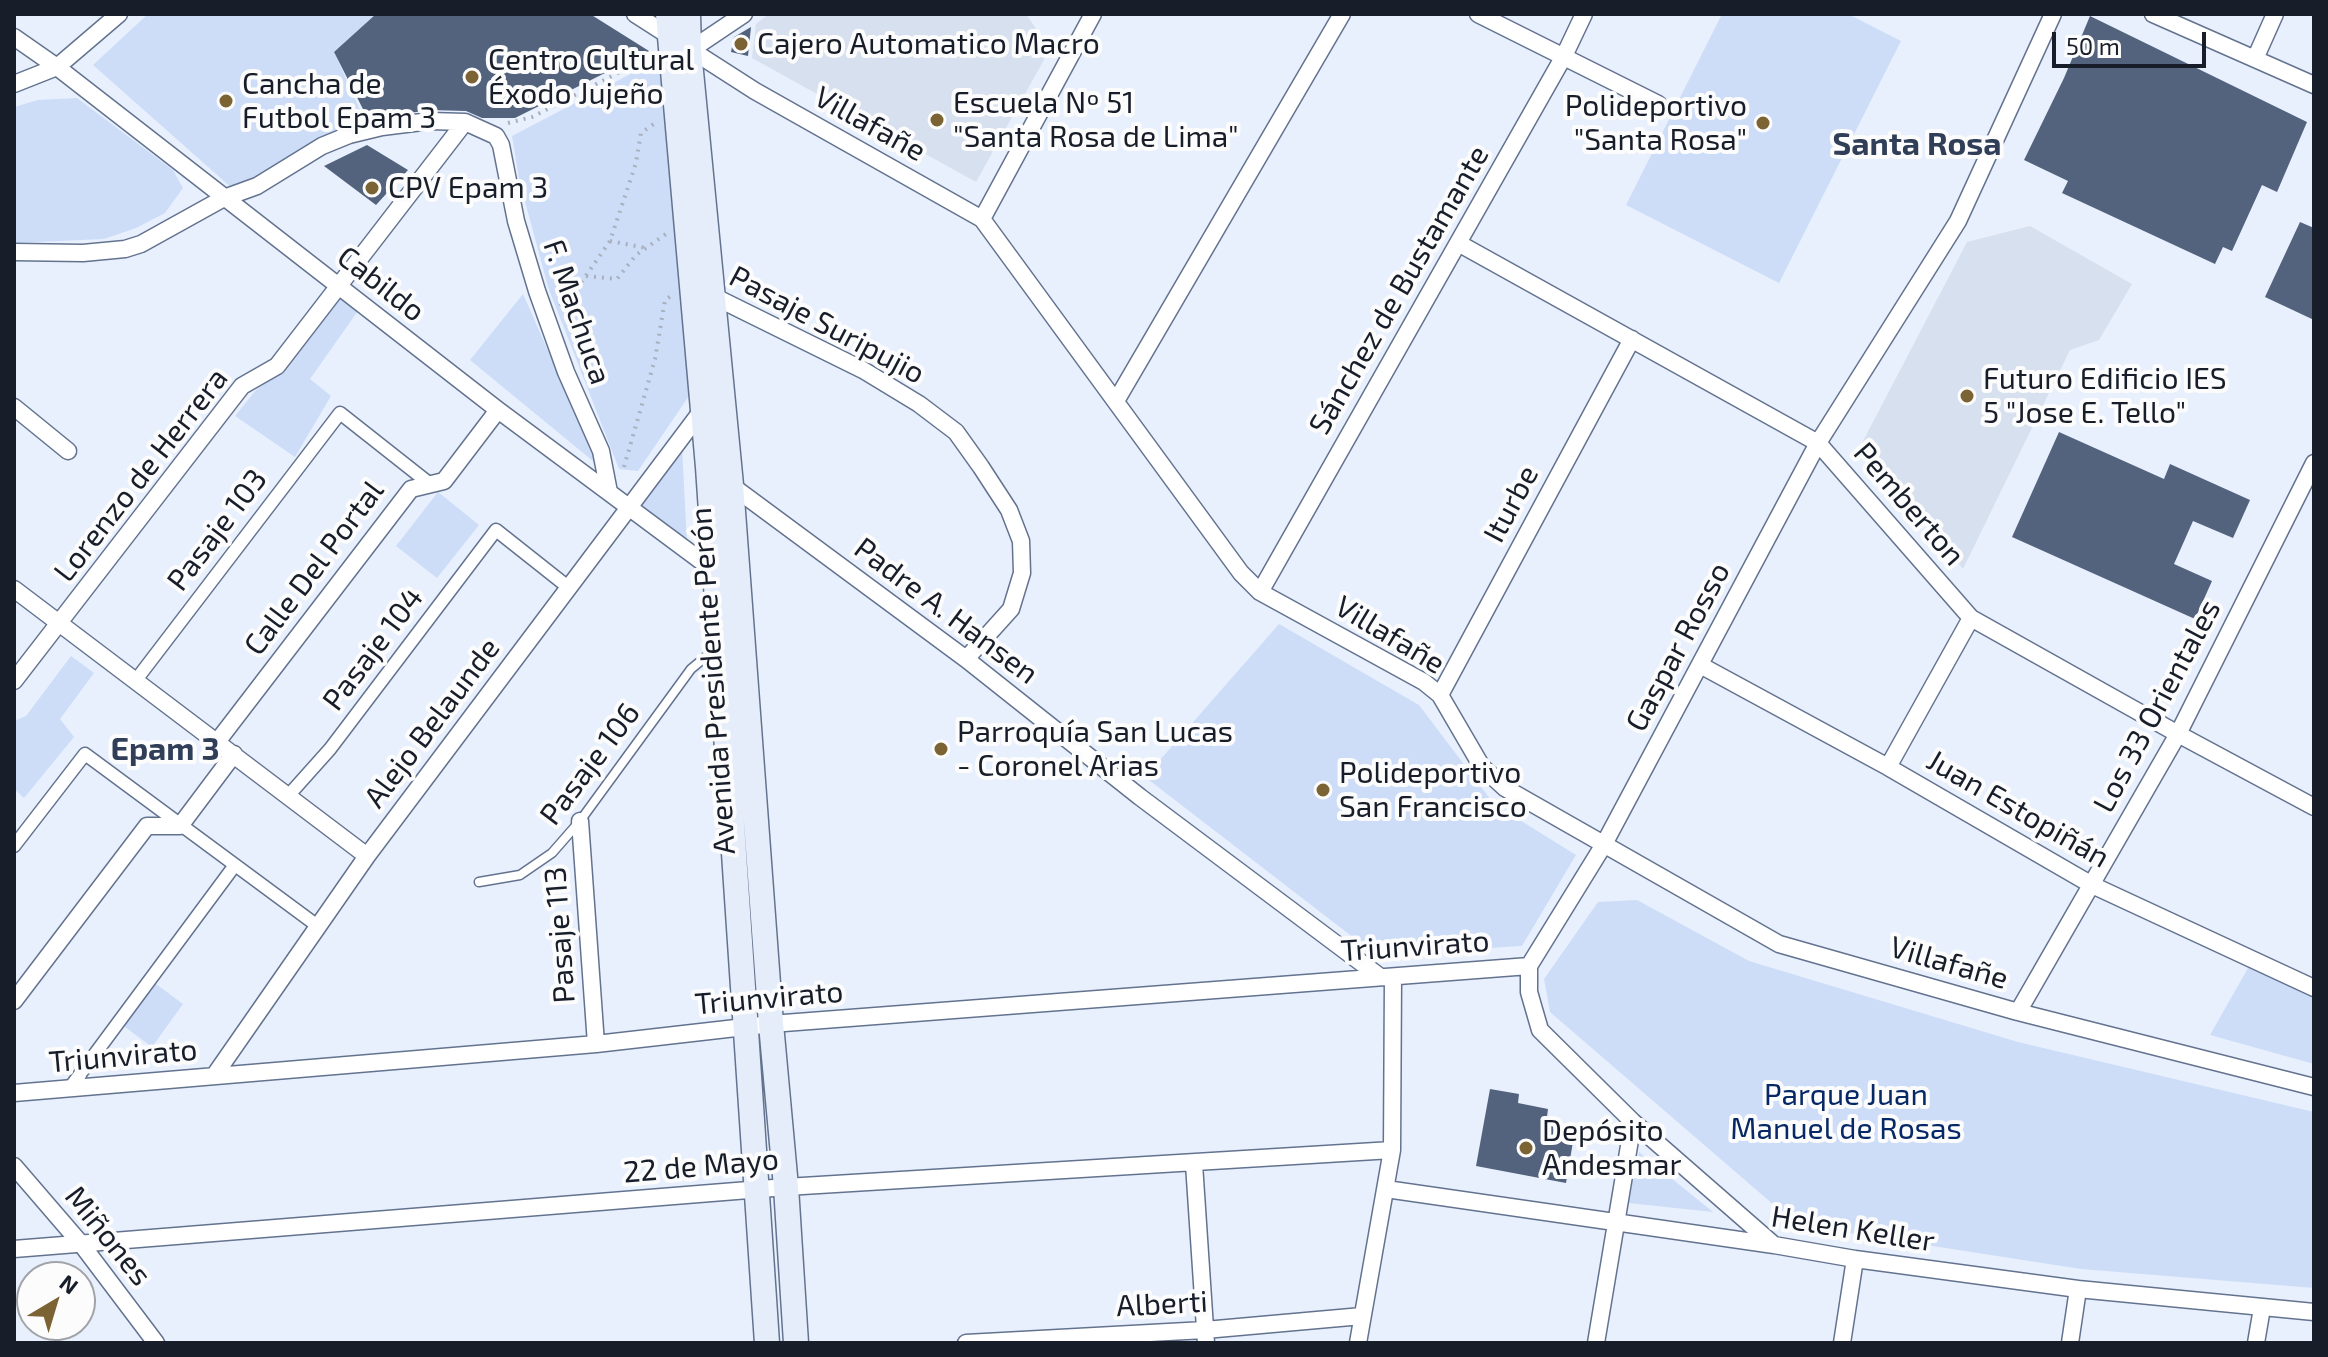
<!DOCTYPE html>
<html>
<head>
<meta charset="utf-8">
<style>
	body { margin:0 }
	#map { position:relative; width:2328px; height:1357px; overflow:hidden; background:#e8f0fd; font-family:"Exo 2",sans-serif }
	canvas { display:block }
	.frame { position:absolute; inset:0; border:16px solid #171d29; pointer-events:none }
	.north { position:absolute; left:16px; top:1261px; width:80px; height:80px; box-sizing:border-box; background:#fcfcfc; border:2px solid #a0a3a8; border-radius:50%; rotate:38deg; font-size:22px; font-weight:700; line-height:32px; text-align:center; color:#171d29 }
	.north::after { content:''; display:block; margin:auto; width:28px; height:36px; background:#7c6334; clip-path:polygon(50% 0,100% 100%,50% 72%,0 100%) }
	.scale { position:absolute; left:2052px; top:32px; width:154px; height:36px; box-sizing:border-box; border:4px solid #171d29; border-top:0; padding-left:10px; font-size:24px; line-height:28px; white-space:nowrap; color:#171d29; -webkit-text-stroke:6px #fcfcfc; paint-order:stroke }
</style>
</head>
<body>
<div id="map">
<canvas width="2328" height="1357"></canvas>
<div class="frame"></div>
<div class="north">N</div>
<div class="scale">50 m</div>
</div>
<script>
const c = document.querySelector('canvas').getContext('2d');
c.lineJoin = 'round';
function fill(path, color) { c.fillStyle = color; c.fill(path, 'evenodd'); }
const poly = rows => new Path2D(rows.map(r => 'M' + r).join(''));
function trace(path, color, width, dash) { c.strokeStyle = color; c.lineWidth = width; c.lineCap = dash ? 'butt' : 'round'; c.setLineDash(dash || []); c.stroke(path); }
function drawText(font, color, halo, rows, align = 'center') {
  c.font = font + ' "Exo 2",sans-serif'; c.lineWidth = 8; c.setLineDash([]); c.textBaseline = 'middle'; c.strokeStyle = halo; c.fillStyle = color; for (const [text, x, y, turn = 0] of rows) {
    c.save(); c.translate(x, y); c.rotate((+turn || 0) * Math.PI / 180); c.textAlign = isNaN(turn) ? turn : align; if (halo) c.strokeText(text, 0, 0); c.fillText(text, 0, 0); c.restore();
  }
}
fill(poly([
	[769,14,1026,14,1050,49,976,182,752,58,756,24],
	[2030,226,2132,284,2099,340,2070,350,1963,569,1862,443,1967,242]
]), '#d7e0ef');
fill(poly([
	[148,14,376,14,334,52,366,123,233,189,93,65],
	[1722,14,1848,14,1901,41,1779,283,1626,205],
	[661,58,691,393,638,471,619,469,548,287,519,179,512,136],
	[77,98,173,170,183,188,165,213,136,228,104,239,14,243,14,107,38,100],
	[340,293,360,308,310,379,331,396,295,457,235,416,256,390,286,368],
	[523,294,599,466,470,360],
	[682,447,687,543,639,506],
	[438,492,479,525,437,578,396,546],
	[1279,624,1419,705,1494,804,1576,855,1522,946,1376,955,1145,777],
	[71,656,94,673,60,719,74,737,24,798,14,789,14,721,26,716],
	[1637,900,1749,961,2018,1042,2314,1112,2314,1288,2081,1269,1797,1225,1550,1012,1544,979,1598,902],
	[2252,961,2314,991,2314,1064,2210,1035],
	[152,981,183,1004,152,1047,121,1024],
	[1639,1152,1713,1212,1628,1203]
]), '#cdddf8');
fill(poly([
	[376,14,590,14,649,51,515,118,482,118,466,111,430,110,368,119,334,52],
	[2090,16,2307,122,2277,192,2262,185,2232,251,2223,247,2215,264,2062,193,2068,181,2024,160,2064,78],
	[751,27,748,56,731,52,734,37],
	[367,145,408,170,376,205,324,166],
	[2300,222,2314,228,2314,320,2265,297],
	[2059,432,2164,479,2170,464,2250,500,2233,538,2193,521,2174,564,2212,581,2195,619,2012,537],
	[1490,1089,1519,1094,1518,1103,1548,1109,1546,1124,1575,1130,1566,1183,1476,1166]
]), '#53637e');
const service = poly([
	[479,882,520,875,552,853,580,821,691,669,714,650]
]);
const pedestrian = poly([
	[136,680,340,413,430,484],
	[288,796,330,749,496,530,568,587],
	[14,846,85,754,319,927],
	[80,1075,69,1089,235,865]
]);
const minor = poly([
	[635,14,755,91,982,219,1241,573,1260,592,1424,682,1440,695,1482,767,1505,788,1779,944,2018,1012,2314,1087],
	[1478,14,1658,104],
	[2153,14,2314,85],
	[14,37,57,67,498,410,716,572],
	[689,51,744,14],
	[2255,59,2275,14],
	[14,84,57,67,119,14],
	[982,219,1093,14],
	[1458,243,1818,443,1971,618,2178,734,2314,807],
	[14,252,83,253,125,249,141,244,224,198,257,186,322,146,349,135,382,127,430,121,465,122,496,136,501,145,516,221,537,291,566,372,601,451,609,492],
	[707,293,863,370,919,404,956,432,981,467,1009,510,1021,541,1022,573,1011,609,966,659],
	[1116,401,1342,14],
	[14,407,68,451],
	[728,483,966,659,1140,797,1379,976],
	[14,589,367,856],
	[1260,592,1564,56,1584,14],
	[1700,665,1888,767,2092,885,2314,988],
	[14,681,242,386,277,366,465,122],
	[1440,695,1632,339],
	[217,742,411,489,444,481,498,410],
	[1888,767,1971,618],
	[580,821,596,1044],
	[14,1001,147,826,180,826,234,754],
	[2018,1012,2178,734,2314,463],
	[214,1076,367,856,703,409],
	[14,1093,596,1044,771,1024,1529,966],
	[1194,1164,1206,1343],
	[14,1166,82,1245,156,1343],
	[1386,1189,1774,1245,1855,1259,2078,1289,2314,1312],
	[1774,1245,1633,1122,1540,1030,1529,992,1529,966,1603,846,1818,443,1958,221,2053,14],
	[14,1249,786,1187,1392,1150],
	[966,1343,1205,1330,1362,1316],
	[1358,1343,1392,1150,1393,977],
	[1596,1343,1633,1122],
	[1842,1343,1855,1259],
	[2070,1343,2078,1289],
	[2256,1343,2262,1308]
]);
const secondary = poly([
	[668,14,708,467,767,1343],
	[688,14,689,51,731,485,771,1024,786,1187,796,1343]
]);
trace(service, '#63738f', 11);
trace(pedestrian, '#63738f', 15);
trace(minor, '#63738f', 19);
trace(secondary, '#63738f', 27);
trace(poly([
	[508,123,532,117,651,56],
	[610,241,646,248],
	[586,276,617,279,636,255,666,234],
	[560,306,583,280,610,241,636,163,641,133,658,121],
	[624,467,655,359,665,300,671,296]
]), '#a9b0bd', 4, [2, 6]);
trace(service, '#fff', 8);
trace(pedestrian, '#fff', 12);
trace(minor, '#fff', 16);
trace(secondary, '#e5edfa', 24);
for (const [x, y, r, color] of [
	[741,44,8,"#7c6334"],
	[472,77,8,"#7c6334"],
	[226,101,8,"#7c6334"],
	[937,120,8,"#7c6334"],
	[1763,123,8,"#7c6334"],
	[372,188,8,"#7c6334"],
	[1967,396,8,"#7c6334"],
	[941,749,8,"#7c6334"],
	[1323,790,8,"#7c6334"],
	[1526,1148,8,"#7c6334"]
]) { const dot = new Path2D(); dot.arc(x, y, r, 0, 2 * Math.PI); c.fillStyle = color; c.fill(dot); trace(dot, '#fcfcfc', 3); }
drawText('30px', '#171d29', '#fcfcfc', [
	["Cajero Automatico Macro",757,44],
	["Centro Cultural",488,60],
	["Éxodo Jujeño",488,94],
	["Cancha de",242,84],
	["Futbol Epam 3",242,118],
	["Escuela Nº 51",953,103],
	["\"Santa Rosa de Lima\"",953,137],
	["Polideportivo",1747,106,"right"],
	["\"Santa Rosa\"",1747,140,"right"],
	["CPV Epam 3",388,188],
	["Futuro Edificio IES",1983,379],
	["5 \"Jose E. Tello\"",1983,413],
	["Parroquía San Lucas",957,732],
	["- Coronel Arias",957,766],
	["Polideportivo",1339,773],
	["San Francisco",1339,807],
	["Depósito",1542,1131],
	["Andesmar",1542,1165]
], 'left');
drawText('30px', '#171d29', '#fcfcfc', [
	["Villafañe",870,124,29],
	["Cabildo",381,284,38],
	["Sánchez de Bustamante",1399,290,-60],
	["F. Machuca",577,312,71],
	["Pasaje Suripujio",827,325,28],
	["Lorenzo de Herrera",141,475,-52],
	["Iturbe",1511,504,-62],
	["Pemberton",1909,504,49],
	["Pasaje 103",217,530,-53],
	["Calle Del Portal",314,568,-53],
	["Padre A. Hansen",946,611,37],
	["Villafañe",1390,635,31],
	["Gaspar Rosso",1678,647,-62],
	["Pasaje 104",373,649,-53],
	["Avenida Presidente Perón",713,681,-94],
	["Los 33 Orientales",2157,706,-62],
	["Alejo Belaunde",432,723,-53],
	["Pasaje 106",590,764,-53],
	["Juan Estopiñán",2018,809,30],
	["Pasaje 113",560,935,-94],
	["Triunvirato",1415,946,-4],
	["Villafañe",1949,963,16],
	["Triunvirato",769,998,-5],
	["Triunvirato",123,1056,-5],
	["22 de Mayo",701,1166,-5],
	["Helen Keller",1853,1229,9],
	["Miñones",108,1236,51],
	["Alberti",1162,1304,-3]
]);
drawText('30px', '#072867', '#fcfcfc', [
	["Parque Juan",1846,1095],
	["Manuel de Rosas",1846,1129]
]);
drawText('bold 32px', '#303e58', '#fcfcfc', [
	["Santa Rosa",1917,144],
	["Epam 3",165,749]
]);
</script>
</body>
</html>
